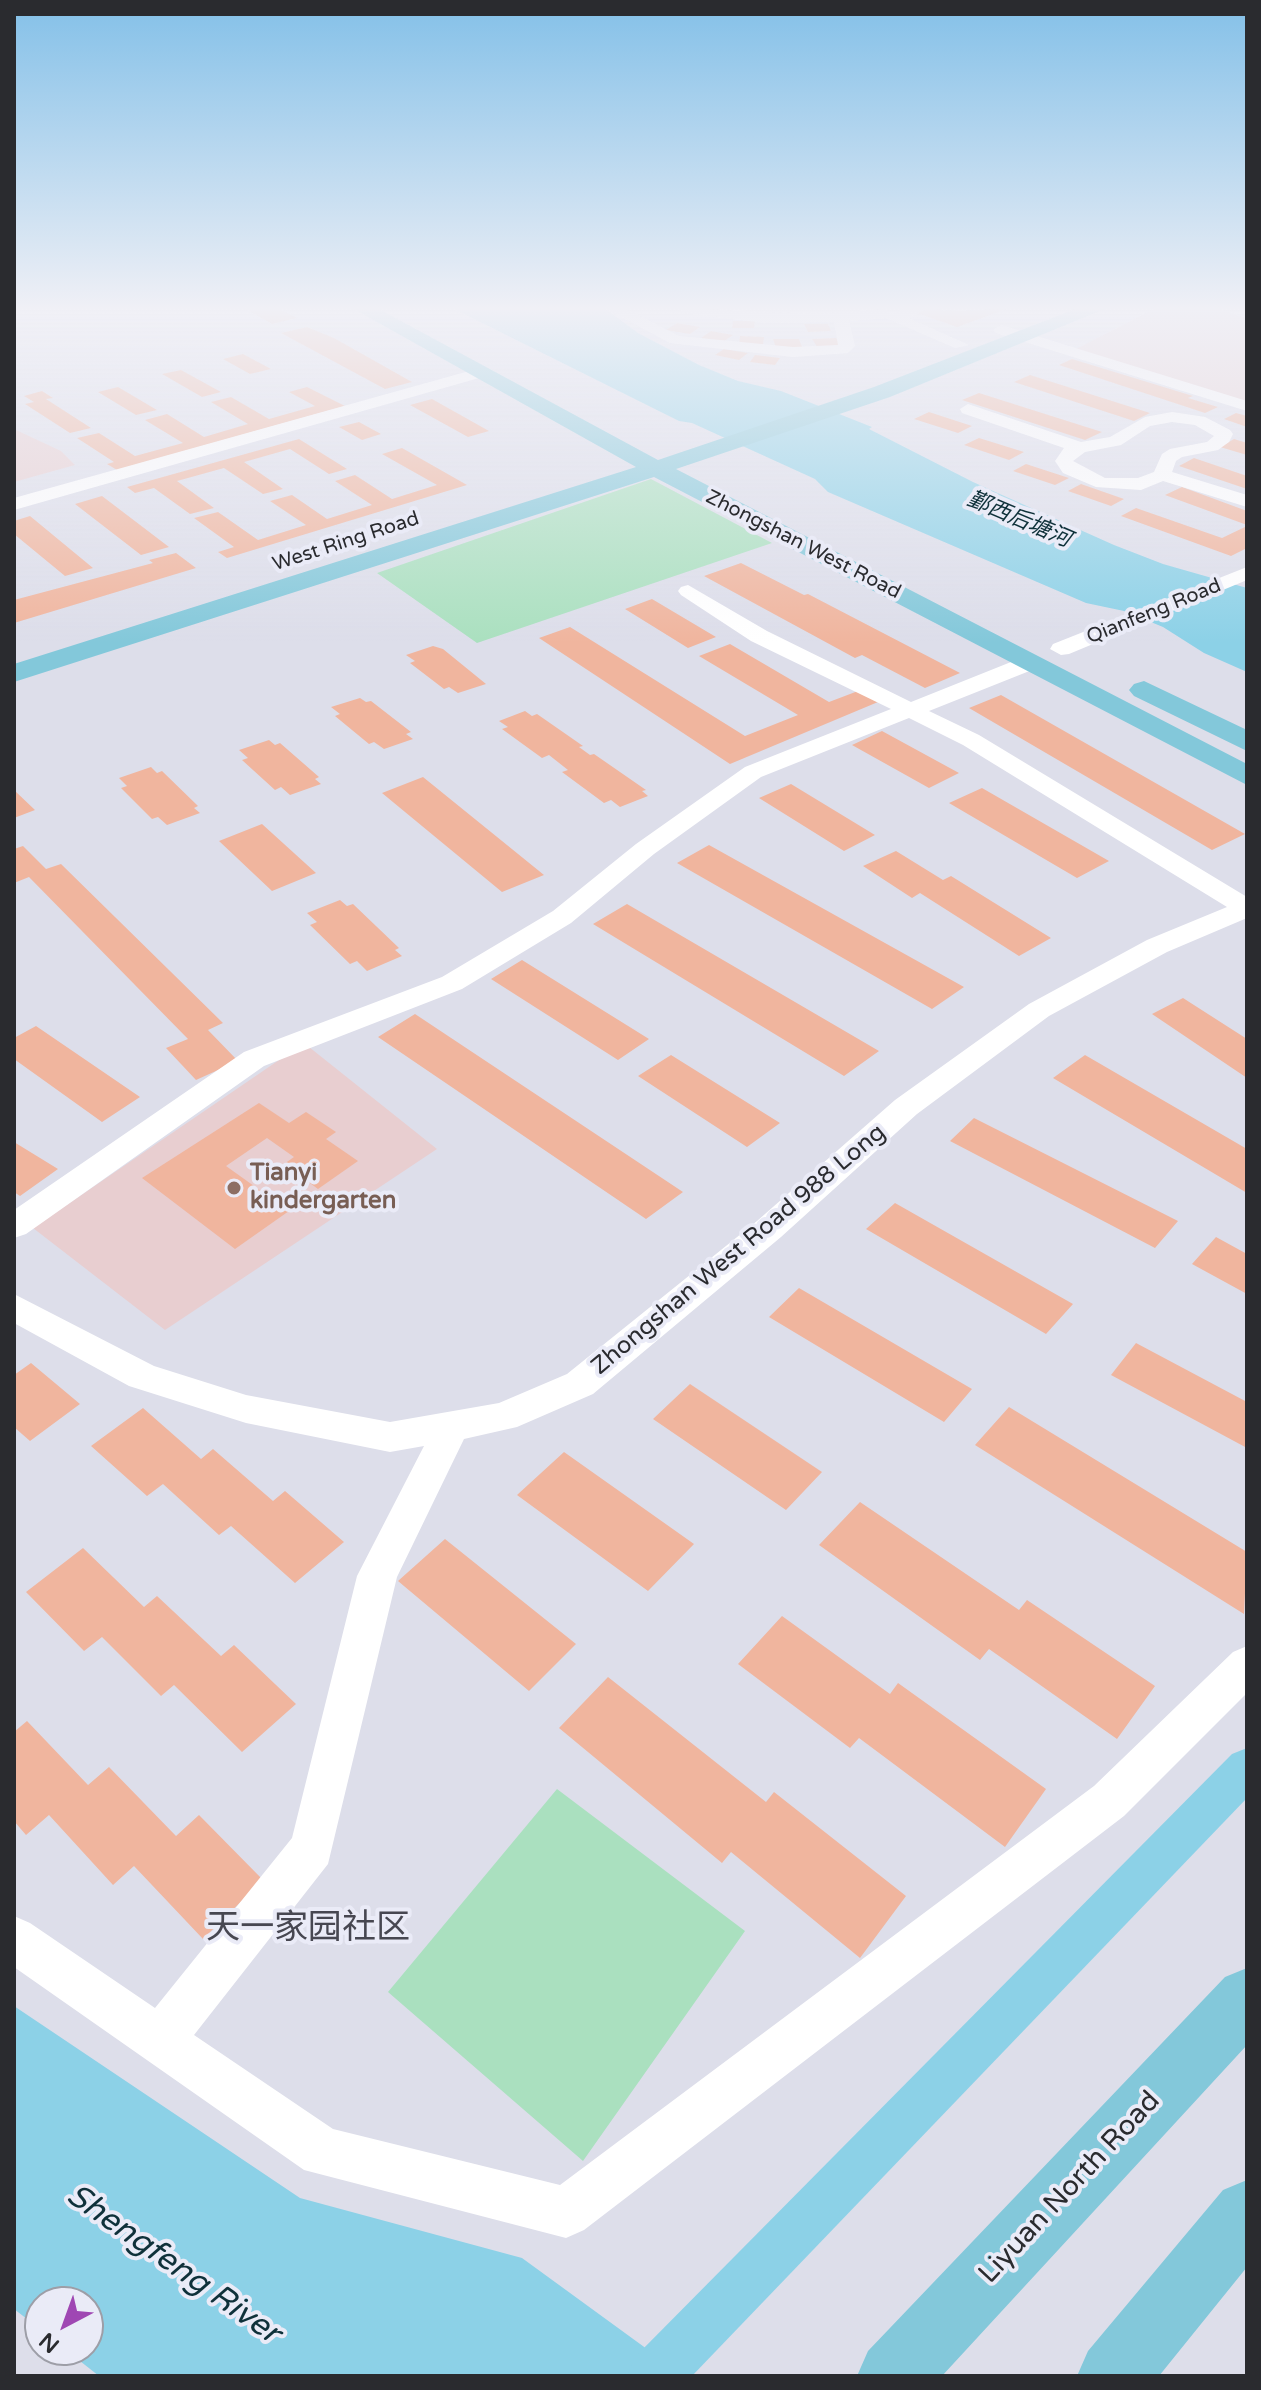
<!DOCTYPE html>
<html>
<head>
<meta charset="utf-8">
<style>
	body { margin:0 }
	#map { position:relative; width:1261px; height:2390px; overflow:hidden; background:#dddeea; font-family:"Varela Round",sans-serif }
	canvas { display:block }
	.frame { position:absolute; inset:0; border:16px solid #2a2b2f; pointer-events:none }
	.north { position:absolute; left:24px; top:2286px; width:80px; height:80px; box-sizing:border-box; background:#eaebf7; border:2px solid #9d9ea7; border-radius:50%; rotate:221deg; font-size:22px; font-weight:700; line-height:32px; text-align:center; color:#2a2b2f }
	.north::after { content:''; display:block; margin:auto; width:28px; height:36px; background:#9f47b3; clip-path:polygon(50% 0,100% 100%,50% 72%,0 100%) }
</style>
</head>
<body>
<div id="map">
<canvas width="1261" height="2390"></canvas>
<div class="frame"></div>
<div class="north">N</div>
</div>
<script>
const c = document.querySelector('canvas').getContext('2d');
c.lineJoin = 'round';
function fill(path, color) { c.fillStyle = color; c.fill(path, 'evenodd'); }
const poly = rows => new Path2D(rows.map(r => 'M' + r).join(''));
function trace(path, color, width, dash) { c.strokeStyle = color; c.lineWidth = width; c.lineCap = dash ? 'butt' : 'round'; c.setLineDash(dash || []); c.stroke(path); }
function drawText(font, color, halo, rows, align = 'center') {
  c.font = font + ' "Varela Round","Noto Sans SC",sans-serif'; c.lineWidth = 8; c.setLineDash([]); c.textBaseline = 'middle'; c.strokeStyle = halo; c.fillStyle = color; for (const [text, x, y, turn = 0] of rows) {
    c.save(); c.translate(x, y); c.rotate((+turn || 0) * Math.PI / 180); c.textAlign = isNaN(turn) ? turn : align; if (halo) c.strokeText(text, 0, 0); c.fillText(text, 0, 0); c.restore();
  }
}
fill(poly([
	[1156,308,1214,308,1247,318,1247,402,1076,349],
	[14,429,61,451,75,465,14,482],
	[304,1043,437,1149,165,1330,33,1228]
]), '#e8ced0');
fill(poly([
	[651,479,772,543,477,643,377,573],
	[557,1789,745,1931,583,2161,388,1992]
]), '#aae0bf');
fill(poly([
	[452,308,604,308,638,333,699,365,738,381,781,391,872,427,869,429,973,482,1114,545,1163,564,1247,588,1247,672,1204,653,1163,627,1124,611,1086,603,828,492,815,479,692,423,679,421],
	[14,2006,300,2198,522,2258,684,2376,99,2376,66,2350,88,2350,88,2302,40,2302,40,2329,14,2309]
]), '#8cd1e7');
fill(poly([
	[1247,1748,1247,1798,692,2376,627,2376,635,2357,1232,1754,1247,1748]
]), '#8cd1e7');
fill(poly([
	[244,308,278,308,297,318,272,324],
	[931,308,946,311,1007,309,957,327,917,313],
	[733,321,755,321,754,328,732,328],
	[677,323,700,327,690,334,666,330],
	[804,324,828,324,831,331,808,332],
	[307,327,334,338,412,382,385,389,281,333],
	[711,331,733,335,723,342,701,338],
	[740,336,764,337,763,345,739,344],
	[836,338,842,346,818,348,812,339],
	[773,339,799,339,802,347,776,348],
	[724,349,748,353,739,360,715,355],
	[243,354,271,369,250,374,223,359],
	[755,355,780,358,775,365,750,362],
	[1072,359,1193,396,1188,398,1218,407,1205,413,1059,365],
	[181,370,221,392,202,397,162,374],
	[1030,375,1150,413,1134,421,1014,382],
	[118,387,157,410,136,415,98,392],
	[307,387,345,406,117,470,107,464,114,462,77,438,99,433,135,456,183,443,145,420,167,414,204,437,248,424,211,402,231,397,269,419,315,406,289,392],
	[42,391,53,398,46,399,91,428,70,433,25,404,34,402,24,396],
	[979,393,1102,432,1085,440,962,400],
	[432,399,489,431,468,437,410,405],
	[929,412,972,426,958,433,914,419],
	[1236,413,1247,416,1247,427,1224,419],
	[359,422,381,434,362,440,339,427],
	[979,438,1024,452,1009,460,964,445],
	[299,439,347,469,329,474,290,449,244,462,283,489,263,494,224,468,177,481,214,508,190,514,154,488,135,493,127,487],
	[1234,439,1247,443,1247,455,1220,447],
	[402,448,467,485,227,558,218,552,234,547,194,518,218,512,258,540,306,525,270,501,292,495,327,519,372,505,335,481,355,475,392,499,437,485,382,454],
	[1194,458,1247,476,1247,489,1179,466],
	[1026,464,1069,478,1055,485,1013,471],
	[1081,484,1124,499,1111,506,1068,491],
	[1182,487,1247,511,1247,525,1165,495],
	[102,496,169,547,141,555,75,504],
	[1136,508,1222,538,1247,526,1247,548,1231,556,1121,516],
	[30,516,93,568,65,576,14,534,14,521],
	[176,553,196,568,14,623,14,600,153,563,149,560],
	[741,563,804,595,808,594,960,673,925,688,862,655,855,658,704,576],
	[652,599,716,637,688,648,625,609],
	[570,627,745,736,798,715,699,656,730,644,829,702,858,691,878,702,730,764,539,638],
	[433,646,443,649,486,684,458,693,449,687,444,689,410,663,415,661,406,655],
	[1001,695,1245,834,1212,850,969,708],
	[360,698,366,702,371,701,411,732,406,734,413,739,384,749,374,742,369,744,335,716,340,714,331,707],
	[525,711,532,716,537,714,583,746,579,747,590,755,594,754,646,790,642,791,648,796,620,807,611,800,604,803,562,772,568,770,549,755,542,758,502,729,508,727,499,721],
	[882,731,959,773,929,788,852,745],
	[269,740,275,745,280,743,319,777,315,779,321,784,290,795,281,787,275,790,242,760,248,758,239,750],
	[151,767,157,773,162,771,198,806,194,808,200,813,167,825,158,817,152,819,121,788,127,786,119,778],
	[423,777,544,875,502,892,382,793],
	[791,784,875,835,844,851,759,798],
	[982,788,1109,861,1077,878,949,803],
	[14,790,35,810,14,818],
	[262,824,316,873,272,891,219,841],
	[709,845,964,987,932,1009,677,863],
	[23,846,46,869,61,864,223,1023,208,1030,238,1061,196,1080,166,1048,188,1039,29,877,14,883,14,849],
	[896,851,943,880,951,876,1051,938,1019,956,920,893,912,898,863,866],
	[340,900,347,906,353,904,399,948,395,950,402,956,367,971,357,961,350,964,310,925,317,922,307,913],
	[627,904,879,1051,844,1076,593,924],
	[522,960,649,1039,618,1060,491,979],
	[1183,998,1247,1039,1247,1078,1152,1014],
	[415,1014,683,1192,646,1219,378,1037],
	[36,1026,140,1097,102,1122,14,1059,14,1038],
	[671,1055,780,1123,747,1147,638,1076],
	[1085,1055,1247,1149,1247,1193,1053,1078],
	[259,1103,289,1123,306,1112,336,1132,326,1139,358,1161,318,1189,284,1164,294,1157,267,1138,226,1166,289,1211,235,1249,142,1178],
	[974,1118,1178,1221,1155,1248,950,1141],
	[14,1142,58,1169,20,1196,14,1192],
	[895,1203,1073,1304,1046,1334,866,1229],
	[1216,1237,1247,1254,1247,1294,1192,1264],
	[799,1288,972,1389,944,1422,769,1317],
	[1136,1343,1247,1402,1247,1448,1111,1375],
	[31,1363,80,1404,30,1441,14,1427,14,1375],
	[690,1384,822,1472,786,1510,653,1419],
	[1009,1407,1247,1552,1244,1614,975,1445],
	[143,1408,201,1459,213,1449,273,1501,285,1491,344,1542,295,1583,231,1526,219,1535,163,1484,147,1496,91,1446],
	[564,1452,694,1544,648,1591,517,1495],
	[860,1502,1019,1610,1027,1600,1155,1686,1117,1739,989,1649,980,1660,819,1545],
	[445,1539,576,1644,529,1691,398,1581],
	[83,1548,144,1607,157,1596,221,1656,234,1645,296,1704,242,1752,174,1685,161,1696,102,1637,84,1651,26,1592],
	[782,1616,890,1694,898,1683,1046,1789,1005,1847,859,1738,850,1748,738,1664],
	[608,1677,766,1802,774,1792,906,1896,860,1958,731,1852,722,1863,559,1728],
	[27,1721,88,1785,109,1767,176,1836,199,1815,263,1880,203,1939,134,1866,113,1885,49,1815,26,1835,14,1821,14,1732]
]), '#f0b59e');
fill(poly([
	[605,308,624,308,679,336,793,347,838,345,834,322,765,323,685,313,678,308,817,314,884,309,891,314,907,308,929,308,908,318,969,345,955,348,886,318,849,321,855,346,848,353,793,357,670,343,605,308],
	[1001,325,1247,401,1247,411,996,333,993,330,1001,325],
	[480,368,486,370,486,376,14,510,14,498,480,368],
	[968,404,1081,442,1110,437,1145,417,1172,412,1205,417,1230,430,1233,434,1229,442,1218,450,1182,457,1176,461,1172,472,1247,495,1247,507,1163,481,1141,490,1096,487,1063,473,1055,461,1064,448,962,413,960,409,968,404],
	[1172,422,1195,425,1214,436,1207,442,1170,449,1162,454,1154,472,1138,478,1105,478,1073,461,1085,452,1121,445,1150,426,1172,422],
	[1247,567,1247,580,1069,654,1061,655,1050,649,1053,644,1247,567],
	[688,585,767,631,911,702,1021,658,1037,658,1040,663,1037,668,929,711,979,735,1247,897,1247,918,1167,952,1049,1016,917,1114,781,1237,593,1394,517,1427,464,1439,397,1577,328,1864,194,2035,333,2129,560,2185,1094,1786,1233,1652,1247,1646,1247,1693,1124,1816,584,2230,566,2238,304,2170,14,1967,14,1916,30,1923,155,2008,292,1838,357,1576,424,1446,390,1452,246,1423,129,1386,14,1323,14,1294,154,1366,246,1395,390,1422,499,1403,567,1374,757,1221,895,1100,1029,1004,1147,940,1227,907,963,745,909,718,761,777,654,854,571,923,462,989,264,1066,26,1234,14,1238,14,1210,244,1052,442,977,553,911,636,844,745,767,891,709,751,641,681,595,678,591,681,587,688,585]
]), '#fff');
fill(poly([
	[352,308,377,308,658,460,874,387,1078,308,1107,308,890,397,676,469,1247,764,1247,785,654,477,14,682,14,664,636,467,352,308],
	[1144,681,1247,730,1247,751,1134,696,1129,690,1134,684,1144,681],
	[1247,1968,1247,2045,942,2376,857,2376,868,2351,1225,1977,1247,1968],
	[1247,2180,1247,2267,1159,2376,1077,2376,1088,2351,1223,2190,1247,2180]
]), '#83c8da');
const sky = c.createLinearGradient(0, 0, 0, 643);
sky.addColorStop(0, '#83c0e8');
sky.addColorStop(0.48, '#f0f0f6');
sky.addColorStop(1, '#f0f0f600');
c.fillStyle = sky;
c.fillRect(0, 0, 1261, 643);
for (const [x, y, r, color] of [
	[234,1188,8,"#8d6e63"]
]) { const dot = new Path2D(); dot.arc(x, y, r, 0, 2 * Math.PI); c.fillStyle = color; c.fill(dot); trace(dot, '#eaebf7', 3); }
drawText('20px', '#2a2b2f', '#eaebf7', [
	["West Ring Road",346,542,-18],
	["Zhongshan West Road",803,545,27],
	["Qianfeng Road",1154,612,-22]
]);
drawText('italic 22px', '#0f313a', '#eaebf7', [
	["鄞西后塘河",1019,520,23]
]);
drawText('bold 24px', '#785e54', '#eaebf7', [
	["Tianyi",250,1174],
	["kindergarten",250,1202]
], 'left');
drawText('24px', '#2a2b2f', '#eaebf7', [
	["Zhongshan West Road 988 Long",739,1250,-40]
]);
drawText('28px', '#2a2b2f', '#eaebf7', [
	["Liyuan North Road",1070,2188,-47]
]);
drawText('italic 32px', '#0f313a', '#eaebf7', [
	["Shengfeng River",173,2265,35]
]);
drawText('34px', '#474751', '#eaebf7', [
	["天一家园社区",308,1929]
]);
</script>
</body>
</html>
